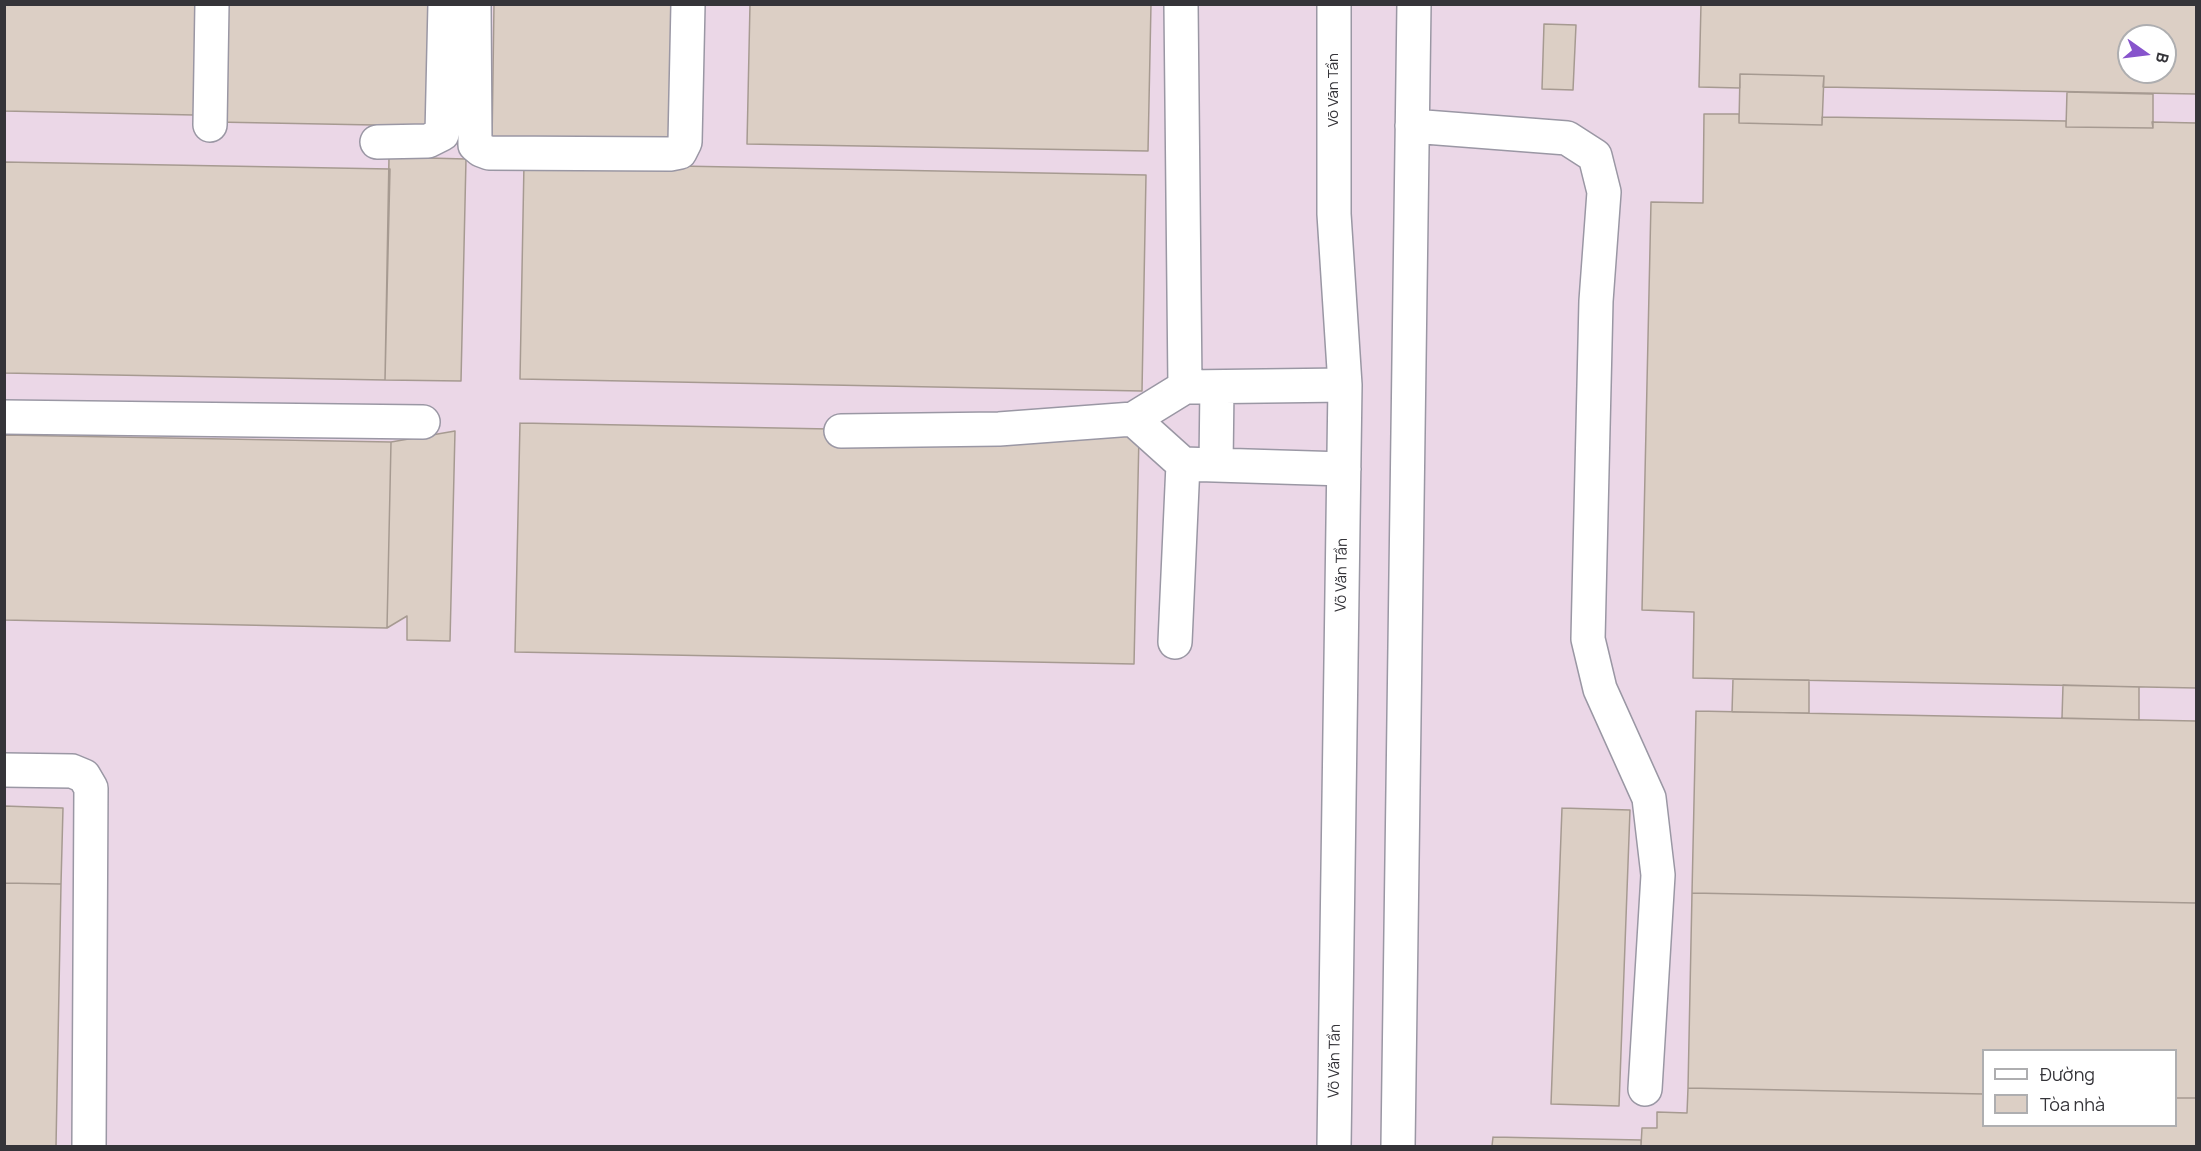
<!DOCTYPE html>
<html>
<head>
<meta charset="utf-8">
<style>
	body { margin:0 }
	#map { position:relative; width:2201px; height:1151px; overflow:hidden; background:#e9e5f4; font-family:Manrope,sans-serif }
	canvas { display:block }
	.frame { position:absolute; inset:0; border:6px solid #353439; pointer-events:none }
	.legend { position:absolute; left:1982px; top:1049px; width:195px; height:78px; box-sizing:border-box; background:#fff; border:2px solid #aeaeb0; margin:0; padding:8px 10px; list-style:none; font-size:18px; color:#353439 }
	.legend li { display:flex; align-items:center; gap:12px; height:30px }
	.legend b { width:30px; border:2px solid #aeaeb0 }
	.north { position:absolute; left:2117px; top:24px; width:60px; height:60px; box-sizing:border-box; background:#fff; border:2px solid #aeaeb0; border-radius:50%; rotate:104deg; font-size:16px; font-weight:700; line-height:24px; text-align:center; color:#353439 }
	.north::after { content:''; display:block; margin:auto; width:21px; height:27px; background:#8754cc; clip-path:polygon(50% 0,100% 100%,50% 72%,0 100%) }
</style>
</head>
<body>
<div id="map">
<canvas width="2201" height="1151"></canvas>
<div class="frame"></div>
<ul class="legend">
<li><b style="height:8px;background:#fff"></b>Đường</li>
<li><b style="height:16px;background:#dccfc5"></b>Tòa nhà</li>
</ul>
<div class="north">B</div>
</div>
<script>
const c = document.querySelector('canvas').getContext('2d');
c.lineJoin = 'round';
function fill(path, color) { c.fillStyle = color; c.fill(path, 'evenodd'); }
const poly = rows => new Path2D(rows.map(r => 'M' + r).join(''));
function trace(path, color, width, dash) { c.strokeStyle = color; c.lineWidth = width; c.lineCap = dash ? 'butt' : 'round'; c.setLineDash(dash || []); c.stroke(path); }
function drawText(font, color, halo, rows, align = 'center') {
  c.font = font + ' Manrope,sans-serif'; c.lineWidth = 5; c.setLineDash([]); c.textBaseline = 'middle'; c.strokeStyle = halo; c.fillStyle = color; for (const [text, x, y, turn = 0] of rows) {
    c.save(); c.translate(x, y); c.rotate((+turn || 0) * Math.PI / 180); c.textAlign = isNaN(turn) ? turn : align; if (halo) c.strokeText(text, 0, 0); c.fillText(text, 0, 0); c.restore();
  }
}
fill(poly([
	[5,5,2196,5,2196,1146,5,1146],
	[2129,36,2165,36,2165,72,2129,72],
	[1984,1050,2176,1050,2176,1126,1984,1126]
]), '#ebd7e7');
const building = poly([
	[5,4,196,4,194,115,4,111,5,4],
	[219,4,429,4,427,126,216,122,219,4],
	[494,4,685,4,682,147,492,143,494,4],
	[750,4,1151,4,1148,151,747,144,750,4],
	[1701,4,2196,4,2196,94,1823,87,1824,76,1740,74,1740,88,1699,87,1701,4],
	[2129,36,2165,36,2165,72,2129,72,2129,36],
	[1544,24,1576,25,1573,90,1542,89,1544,24],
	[1740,74,1824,76,1822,125,1739,123,1740,74],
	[2067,92,2153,94,2153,128,2066,127,2067,92],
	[1704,114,1739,114,1739,123,1822,125,1822,117,2066,121,2066,127,2153,128,2152,122,2196,123,2196,688,1693,678,1694,612,1642,610,1651,202,1703,203,1704,114],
	[389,157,466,159,461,381,385,380,389,157],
	[4,162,390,169,385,380,4,373,4,162],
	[524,163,1146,175,1142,391,520,379,524,163],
	[520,423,1139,435,1134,664,515,652,520,423],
	[455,431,450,641,407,640,407,616,387,628,391,442,455,431],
	[4,435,391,442,387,628,4,620,4,435],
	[1733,679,1809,680,1809,713,1732,712,1733,679],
	[2063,685,2139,687,2139,720,2062,718,2063,685],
	[1696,711,2196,721,2196,903,1692,893,1696,711],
	[4,806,63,808,61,884,4,883,4,806],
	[1562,808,1630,810,1619,1106,1551,1104,1562,808],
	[4,883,61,884,56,1146,4,1146,4,883],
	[1692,893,2196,903,2196,1098,2176,1098,2176,1050,1984,1050,1984,1094,1688,1088,1692,893],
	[1688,1088,1984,1094,1984,1126,2176,1126,2176,1098,2196,1098,2196,1146,1641,1146,1642,1128,1657,1128,1657,1112,1687,1113,1688,1088],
	[1493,1137,1641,1140,1641,1146,1492,1146,1493,1137]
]);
fill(building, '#dccfc5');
trace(building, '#a69a91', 1.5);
const minor = poly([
	[474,4,475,145,481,150,489,153,670,154,680,152,685,142,688,4],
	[1181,4,1185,387],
	[210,125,212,4],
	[1412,126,1567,138,1595,156,1604,192,1596,301,1588,639,1600,689,1649,798,1658,875,1645,1089],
	[377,142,428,141,442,134,445,4],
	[4,417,423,422],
	[1133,419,1183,464,1344,469],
	[841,431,999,429,1133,419,1185,387,1345,385],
	[1216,465,1217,387],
	[1175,642,1183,464],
	[4,770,72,771,84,776,91,788,89,1146],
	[1334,1146,1345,385,1334,214,1334,4],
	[1398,1146,1414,4]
]);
trace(minor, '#9a97a4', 36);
trace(minor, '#fff', 33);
drawText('15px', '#353439', '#fff', [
	["Võ Văn Tần",1334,90,-90],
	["Võ Văn Tần",1342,575,-89],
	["Võ Văn Tần",1335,1061,-89]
]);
</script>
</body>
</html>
